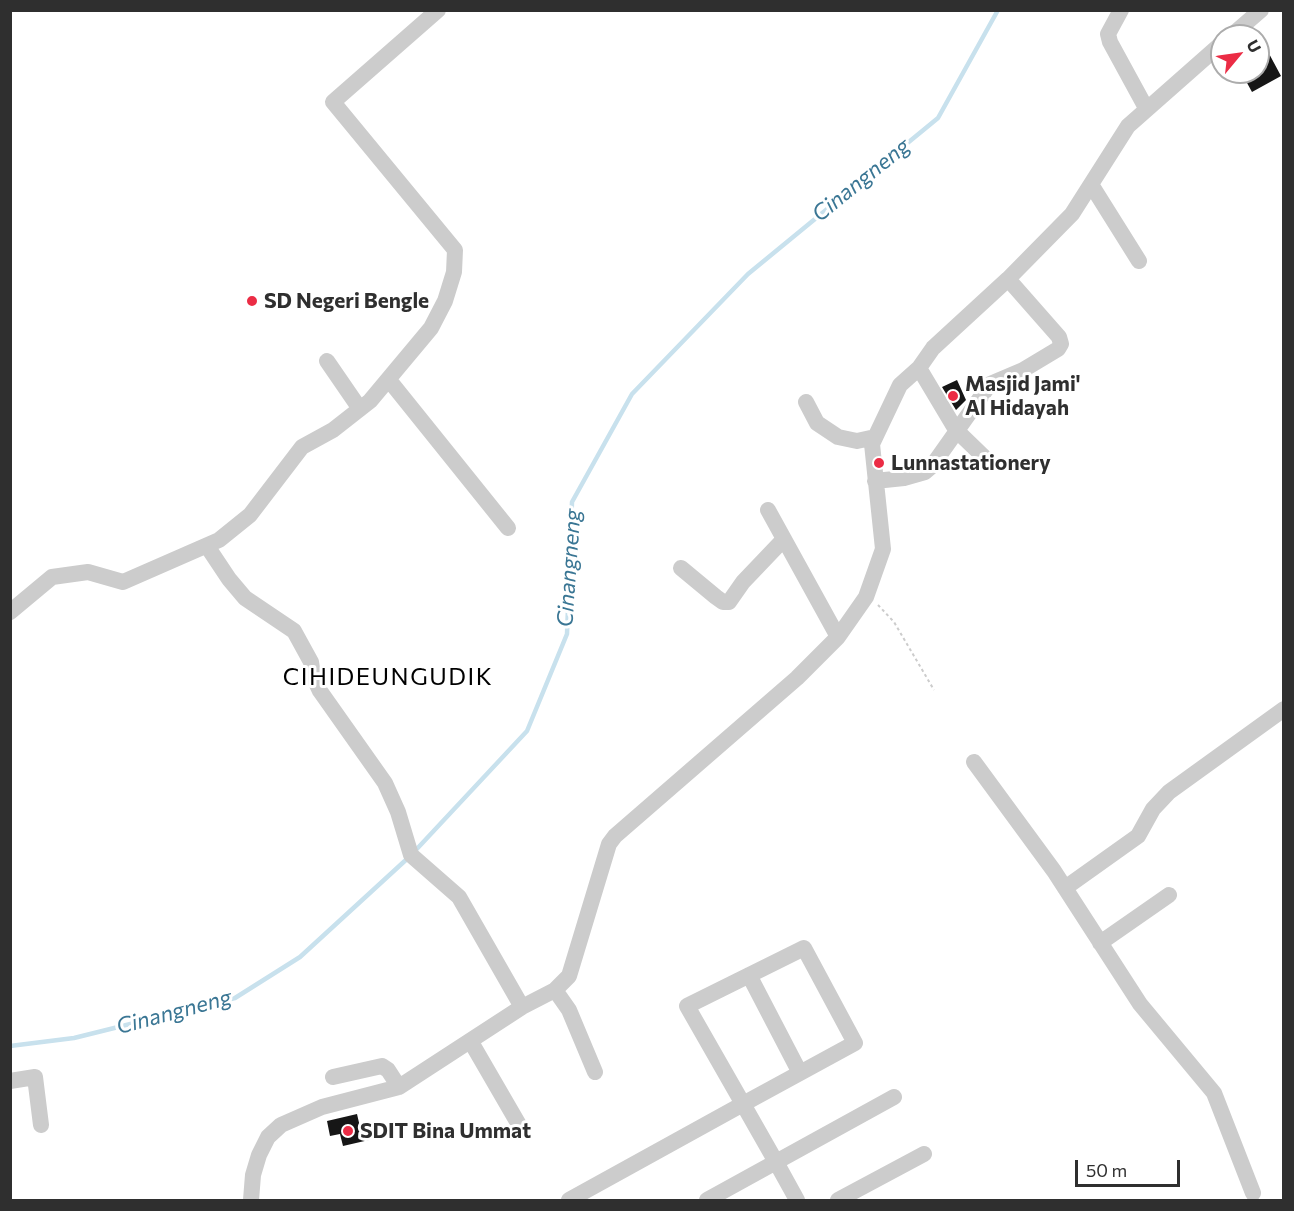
<!DOCTYPE html>
<html>
<head>
<meta charset="utf-8">
<style>
	body { margin:0 }
	#map { position:relative; width:1294px; height:1211px; overflow:hidden; background:#fff; font-family:Commissioner,sans-serif }
	canvas { display:block }
	.frame { position:absolute; inset:0; border:12px solid #2f2f2f; pointer-events:none }
	.north { position:absolute; left:1210px; top:24px; width:60px; height:60px; box-sizing:border-box; background:#fff; border:2px solid #acacac; border-radius:50%; rotate:61deg; font-size:16px; font-weight:700; line-height:24px; text-align:center; color:#2f2f2f }
	.north::after { content:''; display:block; margin:auto; width:21px; height:27px; background:#eb2c45; clip-path:polygon(50% 0,100% 100%,50% 72%,0 100%) }
	.scale { position:absolute; left:1075px; top:1160px; width:105px; height:27px; box-sizing:border-box; border:3px solid #2f2f2f; border-top:0; padding-left:8px; font-size:18px; line-height:21px; white-space:nowrap; color:#2f2f2f; -webkit-text-stroke:4px #fff; paint-order:stroke }
</style>
</head>
<body>
<div id="map">
<canvas width="1294" height="1211"></canvas>
<div class="frame"></div>
<div class="north">U</div>
<div class="scale">50 m</div>
</div>
<script>
const c = document.querySelector('canvas').getContext('2d');
c.lineJoin = 'round';
const poly = rows => new Path2D(rows.map(r => 'M' + r).join(''));
function trace(path, color, width, dash) { c.strokeStyle = color; c.lineWidth = width; c.lineCap = dash ? 'butt' : 'round'; c.setLineDash(dash || []); c.stroke(path); }
function fill(path, color) { c.fillStyle = color; c.fill(path, 'evenodd'); }
function drawText(font, color, halo, rows, align = 'center') {
  c.font = font + ' Commissioner,sans-serif'; c.lineWidth = 6; c.setLineDash([]); c.textBaseline = 'middle'; c.strokeStyle = halo; c.fillStyle = color; for (const [text, x, y, turn = 0] of rows) {
    c.save(); c.translate(x, y); c.rotate((+turn || 0) * Math.PI / 180); c.textAlign = isNaN(turn) ? turn : align; if (halo) c.strokeText(text, 0, 0); c.fillText(text, 0, 0); c.restore();
  }
}
trace(poly([
	[414,852,527,731,567,634,572,502,632,394,748,274,938,118,998,10],
	[10,1046,74,1038,235,998,300,957,408,858]
]), '#c8e1ed', 4.5);
fill(poly([
	[1266,48,1281,76,1252,92,1241,72,1258,72,1258,52],
	[957,380,966,400,956,410,942,387],
	[357,1114,360,1127,365,1126,369,1140,343,1146,340,1134,330,1136,327,1121]
]), '#161616');
trace(poly([
	[878,605,894,622,934,690]
]), '#ccc', 2, [3, 3]);
trace(poly([
	[1121,10,1108,34,1110,42,1146,108],
	[1231,36,1261,10],
	[1092,186,1139,261],
	[327,361,360,409],
	[919,368,956,430,986,459],
	[389,380,508,528],
	[806,402,817,423,838,437,857,441,875,437],
	[875,481,904,478,925,472,932,466,990,384,1023,370,1058,349,1061,344,1059,337,1008,279],
	[768,510,838,637],
	[207,546,229,579,245,598,294,631,311,662,313,676,320,691,385,783,398,812,411,855,459,897,522,1007],
	[681,568,716,597,723,602,729,602,743,582,784,539],
	[10,612,52,577,88,572,123,582,219,540,250,515,302,447,333,430,370,401,431,328,445,301,454,272,455,250,333,102,438,10],
	[974,762,1054,871,1140,1004,1214,1093,1253,1193],
	[1065,888,1138,836,1153,809,1169,792,1284,709],
	[1100,943,1169,895],
	[749,975,800,1073],
	[555,990,569,1010,595,1072],
	[471,1042,522,1130],
	[333,1077,382,1066,388,1070,399,1087],
	[10,1081,35,1077,41,1125],
	[251,1200,253,1175,259,1155,268,1137,281,1125,322,1107,399,1087,522,1007,555,990,569,976,609,844,615,836,797,678,838,637,866,597,883,549,872,444,900,385,919,368,933,348,1008,279,1072,214,1128,126,1222,43],
	[569,1200,743,1104,855,1043,804,948,687,1006,743,1104,776,1162,797,1200],
	[707,1200,894,1097],
	[838,1200,924,1154]
]), '#ccc', 16);
for (const [x, y, r, color] of [
	[252,301,6,"#eb2c45"],
	[953,396,6,"#eb2c45"],
	[879,463,6,"#eb2c45"],
	[348,1131,6,"#eb2c45"]
]) { const dot = new Path2D(); dot.arc(x, y, r, 0, 2 * Math.PI); c.fillStyle = color; c.fill(dot); trace(dot, '#fff', 2); }
drawText('bold 21px', '#2f2f2f', '#fff', [
	["SD Negeri Bengle",264,301],
	["Masjid Jami'",965,384],
	["Al Hidayah",965,408],
	["Lunnastationery",891,463],
	["SDIT Bina Ummat",360,1131]
], 'left');
drawText('italic 22px', '#3a7694', '#fff', [
	["Cinangneng",861,180,-39],
	["Cinangneng",569,568,-86],
	["Cinangneng",174,1012,-15]
]);
c.letterSpacing = '1.5px';
drawText('24px', '#000', '#fff', [
	["CIHIDEUNGUDIK",388,677]
]);
c.letterSpacing = '0px';
</script>
</body>
</html>
